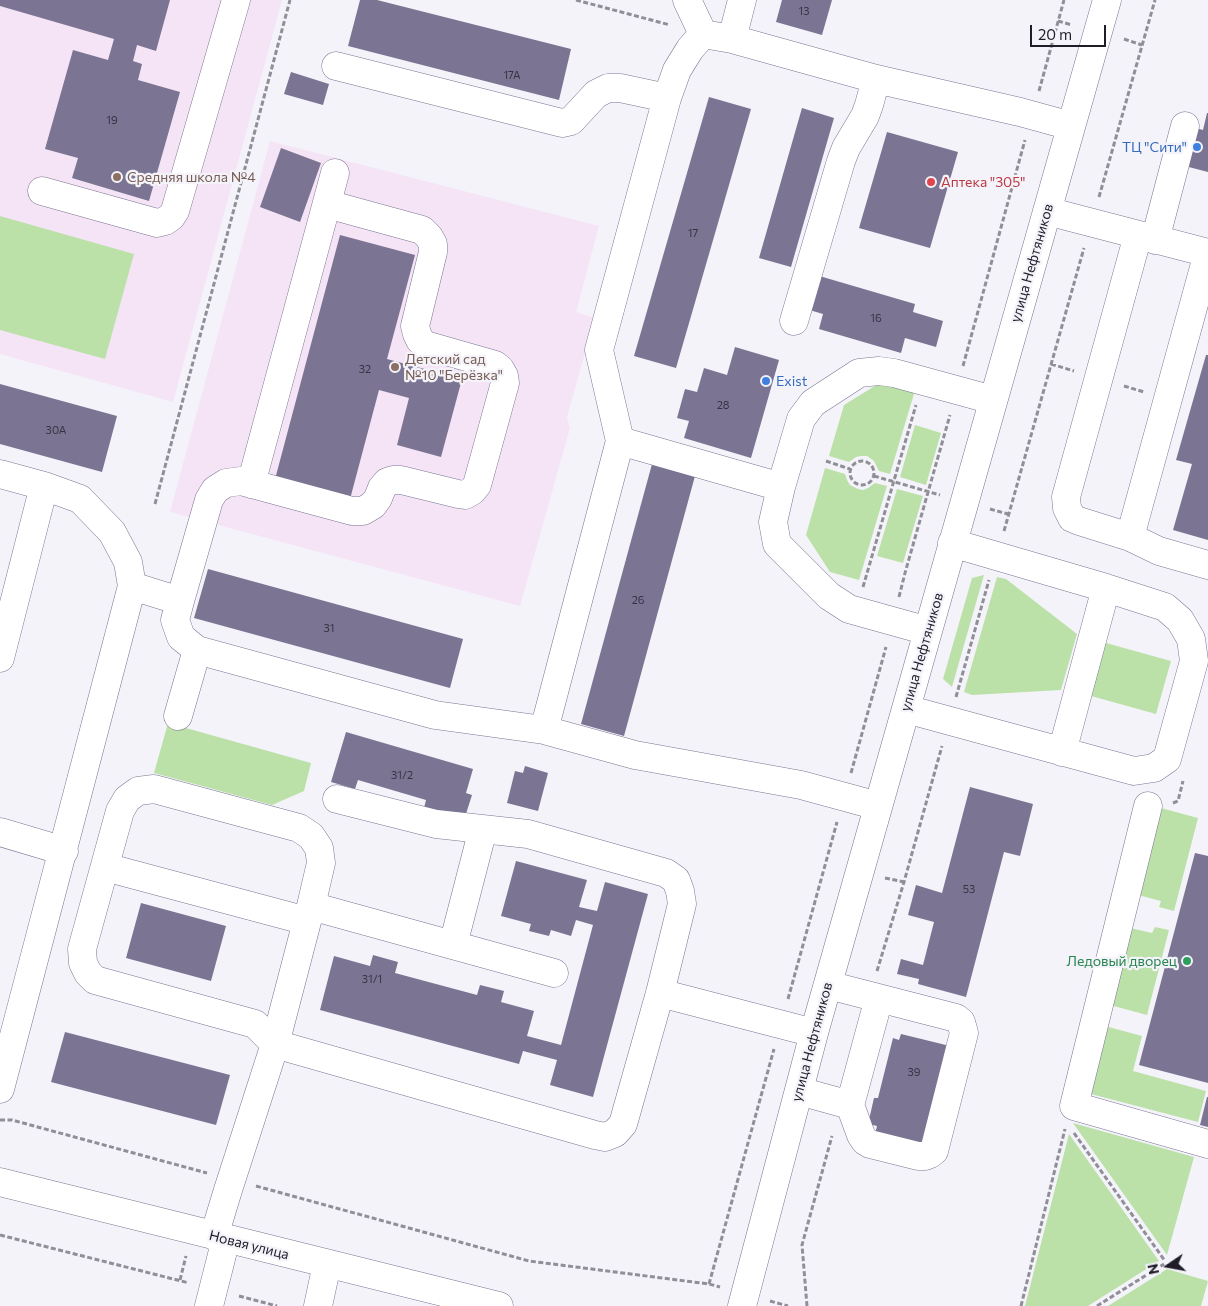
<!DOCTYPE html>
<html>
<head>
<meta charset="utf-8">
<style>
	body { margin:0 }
	#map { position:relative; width:1208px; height:1306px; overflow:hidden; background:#f4f3fa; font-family:Commissioner,sans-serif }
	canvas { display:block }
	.north { position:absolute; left:1143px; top:1241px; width:50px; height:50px; -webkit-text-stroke:4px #f4f3fa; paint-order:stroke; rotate:258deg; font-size:14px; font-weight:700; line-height:20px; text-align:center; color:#201d29 }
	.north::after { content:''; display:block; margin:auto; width:18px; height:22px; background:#201d29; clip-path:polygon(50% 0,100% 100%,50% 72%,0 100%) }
	.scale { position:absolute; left:1030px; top:25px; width:76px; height:22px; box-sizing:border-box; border:2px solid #201d29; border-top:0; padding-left:6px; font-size:15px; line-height:18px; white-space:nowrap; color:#201d29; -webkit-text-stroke:4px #f4f3fa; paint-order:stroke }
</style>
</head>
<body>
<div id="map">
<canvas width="1208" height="1306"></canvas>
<div class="north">N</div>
<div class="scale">20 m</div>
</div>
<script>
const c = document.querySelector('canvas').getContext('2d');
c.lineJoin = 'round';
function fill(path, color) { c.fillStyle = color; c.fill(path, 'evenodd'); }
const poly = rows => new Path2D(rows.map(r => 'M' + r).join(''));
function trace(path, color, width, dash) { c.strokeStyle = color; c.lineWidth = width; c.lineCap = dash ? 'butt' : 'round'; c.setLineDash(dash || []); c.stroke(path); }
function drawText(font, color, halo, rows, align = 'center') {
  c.font = font + ' Commissioner,sans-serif'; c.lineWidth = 4.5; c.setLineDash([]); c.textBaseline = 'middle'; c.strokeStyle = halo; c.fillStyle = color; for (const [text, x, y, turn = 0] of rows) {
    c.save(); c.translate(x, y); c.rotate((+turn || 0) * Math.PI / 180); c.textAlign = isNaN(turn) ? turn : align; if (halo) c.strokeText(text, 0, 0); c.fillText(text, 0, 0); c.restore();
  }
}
fill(poly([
	[0,0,282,0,173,402,0,354],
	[270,141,599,226,576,312,595,318,567,417,570,428,520,606,170,512]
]), '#f5e4f6');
fill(poly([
	[0,216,134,254,105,359,0,330],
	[886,379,916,387,890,474,879,471,874,461,867,456,861,456,856,457,849,462,829,456,844,405],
	[915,425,941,433,926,485,900,477],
	[825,468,845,474,847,480,850,485,858,489,863,490,868,488,875,483,887,486,859,580,830,572,806,535],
	[897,489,923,496,903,563,877,556],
	[984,575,952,687,943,679,972,578],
	[997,577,1006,579,1077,634,1061,690,972,695,964,692],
	[1106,643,1171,661,1156,714,1091,696],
	[168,723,311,763,304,791,272,805,154,773],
	[1161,808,1198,818,1174,911,1159,907,1161,901,1138,895],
	[1155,927,1169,930,1147,1015,1110,1005,1130,928,1152,933],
	[1105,1026,1142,1036,1133,1071,1206,1091,1198,1122,1087,1093],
	[1073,1123,1194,1157,1167,1255],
	[1069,1134,1159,1261,1088,1306,1025,1306],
	[1167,1269,1208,1281,1201,1306,1108,1306]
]), '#bbe1a8');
fill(poly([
	[0,0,170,0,156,51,137,45,133,61,142,64,138,80,180,92,149,201,72,178,78,158,45,149,73,50,108,60,114,39,0,6],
	[360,0,377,0,571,49,559,100,348,46],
	[782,0,832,0,822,35,776,22],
	[291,72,329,84,323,105,284,94],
	[709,97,751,109,676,368,634,356],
	[802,108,834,118,791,267,759,258],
	[1207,113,1208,113,1208,172,1181,165,1192,127,1203,130],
	[887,132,958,152,930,248,859,228],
	[281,148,321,163,300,222,260,207],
	[340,235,415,255,387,359,462,379,441,457,397,445,409,398,379,390,349,503,274,483],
	[816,275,915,304,913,312,943,321,936,347,905,338,901,353,819,329,823,314,806,309],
	[735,347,779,360,751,458,684,438,689,421,677,418,685,389,697,392,704,368,727,375],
	[1206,355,1208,355,1208,540,1173,530,1192,464,1176,460],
	[0,384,117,416,102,472,0,444],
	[652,464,695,476,624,736,581,724],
	[208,569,463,639,450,688,194,618],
	[346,732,473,769,466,793,472,795,464,820,424,808,426,800,358,780,355,789,331,782],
	[525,766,548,773,538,811,507,803,515,771,523,773],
	[970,787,1033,804,1020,856,1004,852,966,997,918,984,919,979,897,974,901,959,923,965,934,922,908,915,916,885,942,893],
	[1195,853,1208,856,1208,1083,1139,1065],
	[516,861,587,880,579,907,597,911,605,882,648,894,593,1097,550,1085,557,1060,523,1051,519,1064,320,1010,334,956,370,966,373,955,398,962,395,973,477,995,480,985,504,991,501,1002,534,1011,527,1036,561,1045,593,925,576,920,571,936,551,930,549,936,529,931,531,924,501,916],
	[141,903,226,926,211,981,126,958],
	[65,1032,230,1075,216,1125,51,1082],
	[901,1034,950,1046,925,1146,875,1134,877,1126,868,1124,874,1098,878,1098,893,1038,899,1040],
	[1207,1097,1208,1097,1208,1127,1200,1125]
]), '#7b7593');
const minor = poly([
	[687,0,703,34],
	[703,34,732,39,876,79,1020,112,1071,126],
	[732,39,742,0],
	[336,66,562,123,571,121,596,94,608,88,620,88,667,98],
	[42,191,157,223,165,221,171,217,175,211,236,0],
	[1047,211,1208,253],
	[1138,235,1066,497,1067,508,1072,518,1079,521,1130,537,1159,551,1208,565],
	[1155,240,1185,126],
	[794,321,841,161,846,148,865,116,869,105,876,79],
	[620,441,781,487],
	[0,474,44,486,80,499,112,532,128,562,132,586,0,1089],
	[251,484,335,173],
	[1130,537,1208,253],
	[132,586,180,601,175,620,181,637,197,650,435,715,544,730,635,755,801,785,878,806],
	[180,601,209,500,215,490,226,483,241,481,352,511,363,511,373,505,378,498,382,488,387,482,393,480,401,480,458,494,465,495,472,491,477,485,505,383,504,376,500,369,495,365,425,345,420,340,417,334,415,326,433,252,433,244,429,237,422,230,327,204],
	[928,631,849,609,829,596,777,544,773,522,781,487,801,419,813,403,859,373,879,371,894,373,993,400],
	[0,658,44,486],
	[906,709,1134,771,1154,768,1167,759,1194,661,1191,639,1180,620,1165,607,1106,588,952,543],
	[178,716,197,650],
	[544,730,620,441,599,350,667,98,677,70,690,49,703,34],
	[1062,752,1106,588],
	[1148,806,1074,1106,1208,1144],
	[0,832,64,851],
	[105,867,307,921],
	[311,906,554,973],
	[453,945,483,829],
	[660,993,814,1033],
	[799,1091,850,1105,861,1135,865,1141,870,1144,918,1156,925,1156,930,1154,934,1151,964,1033,961,1022,956,1018,828,985],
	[850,1105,879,998],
	[0,1182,499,1306],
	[214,1236,228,1190,275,1044,311,906,321,863,319,848,311,836,299,828,154,789,138,791,127,799,120,811,82,949,83,963,88,973,95,980,255,1024,275,1044,595,1135,605,1137,615,1133,623,1124,660,993,682,904,680,891,676,880,666,873,528,834,436,824,337,799],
	[209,1306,226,1239],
	[318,1306,327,1264],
	[742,1306,814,1033,1107,0]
]);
trace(minor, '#7b7593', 29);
trace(poly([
	[576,0,670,25],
	[1058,21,1072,25],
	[1124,39,1142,45],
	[1039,91,1064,0],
	[1099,197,1155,0],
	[1051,364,1074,371],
	[963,366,1025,140],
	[1124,386,1144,392],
	'850 473a12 12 0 1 1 24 0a12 12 0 1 1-24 0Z',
	[826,461,850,469],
	[874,476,940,495],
	[155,504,290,0],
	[990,509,1008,514],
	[1004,531,1084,248],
	[863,587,916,405],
	[899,597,905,573,950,415],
	[956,697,989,580],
	[851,773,886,647],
	[1173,803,1178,801,1183,781],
	[885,878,904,882],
	[877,971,904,882,942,746],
	[788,999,837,822],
	[0,1120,12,1120,207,1173],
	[1074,1133,1165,1261],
	[256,1186,529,1261,709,1284,720,1287],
	[0,1235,189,1283],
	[180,1280,186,1256],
	[709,1284,774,1049],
	[239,1296,277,1306],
	[770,1301,788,1306],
	[807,1306,802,1245,832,1136],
	[1021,1306,1065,1129],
	[1097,1306,1164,1264]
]), '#908e97', 3, [5, 2.5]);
trace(minor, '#fff', 28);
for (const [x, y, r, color] of [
	[1197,147,5,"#3f7fe0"],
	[117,177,5,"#8d6e63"],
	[931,182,5,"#e0444e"],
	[395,367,5,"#8d6e63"],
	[766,381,5,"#3f7fe0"],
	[1187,961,5,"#2e9e5b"]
]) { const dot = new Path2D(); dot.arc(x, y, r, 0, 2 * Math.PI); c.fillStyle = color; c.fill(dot); trace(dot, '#f4f3fa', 2); }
drawText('11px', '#373344', null, [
	["13",804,11],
	["17А",512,75],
	["19",112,120],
	["17",693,233],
	["16",876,318],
	["32",365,369],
	["28",723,405],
	["30А",56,430],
	["26",638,600],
	["31",329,628],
	["31/2",402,775],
	["53",969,889],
	["31/1",372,979],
	["39",914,1072]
]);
drawText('14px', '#366cbe', '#f4f3fa', [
	["ТЦ \"Сити\"",1187,147],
	["Exist",776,381,"left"]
], 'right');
drawText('14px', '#785e54', '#f4f3fa', [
	["Средняя школа №4",127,177],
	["Детский сад",405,359],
	["№10 \"Берёзка\"",405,375]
], 'left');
drawText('14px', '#be3a42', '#f4f3fa', [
	["Аптека \"305\"",941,182]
], 'left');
drawText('14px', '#201d29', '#f4f3fa', [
	["улица Нефтяников",1032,263,-74],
	["улица Нефтяников",922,652,-74],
	["улица Нефтяников",812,1042,-75],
	["Новая улица",249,1245,14]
]);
drawText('14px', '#27864d', '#f4f3fa', [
	["Ледовый дворец",1177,961]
], 'right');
</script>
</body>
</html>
